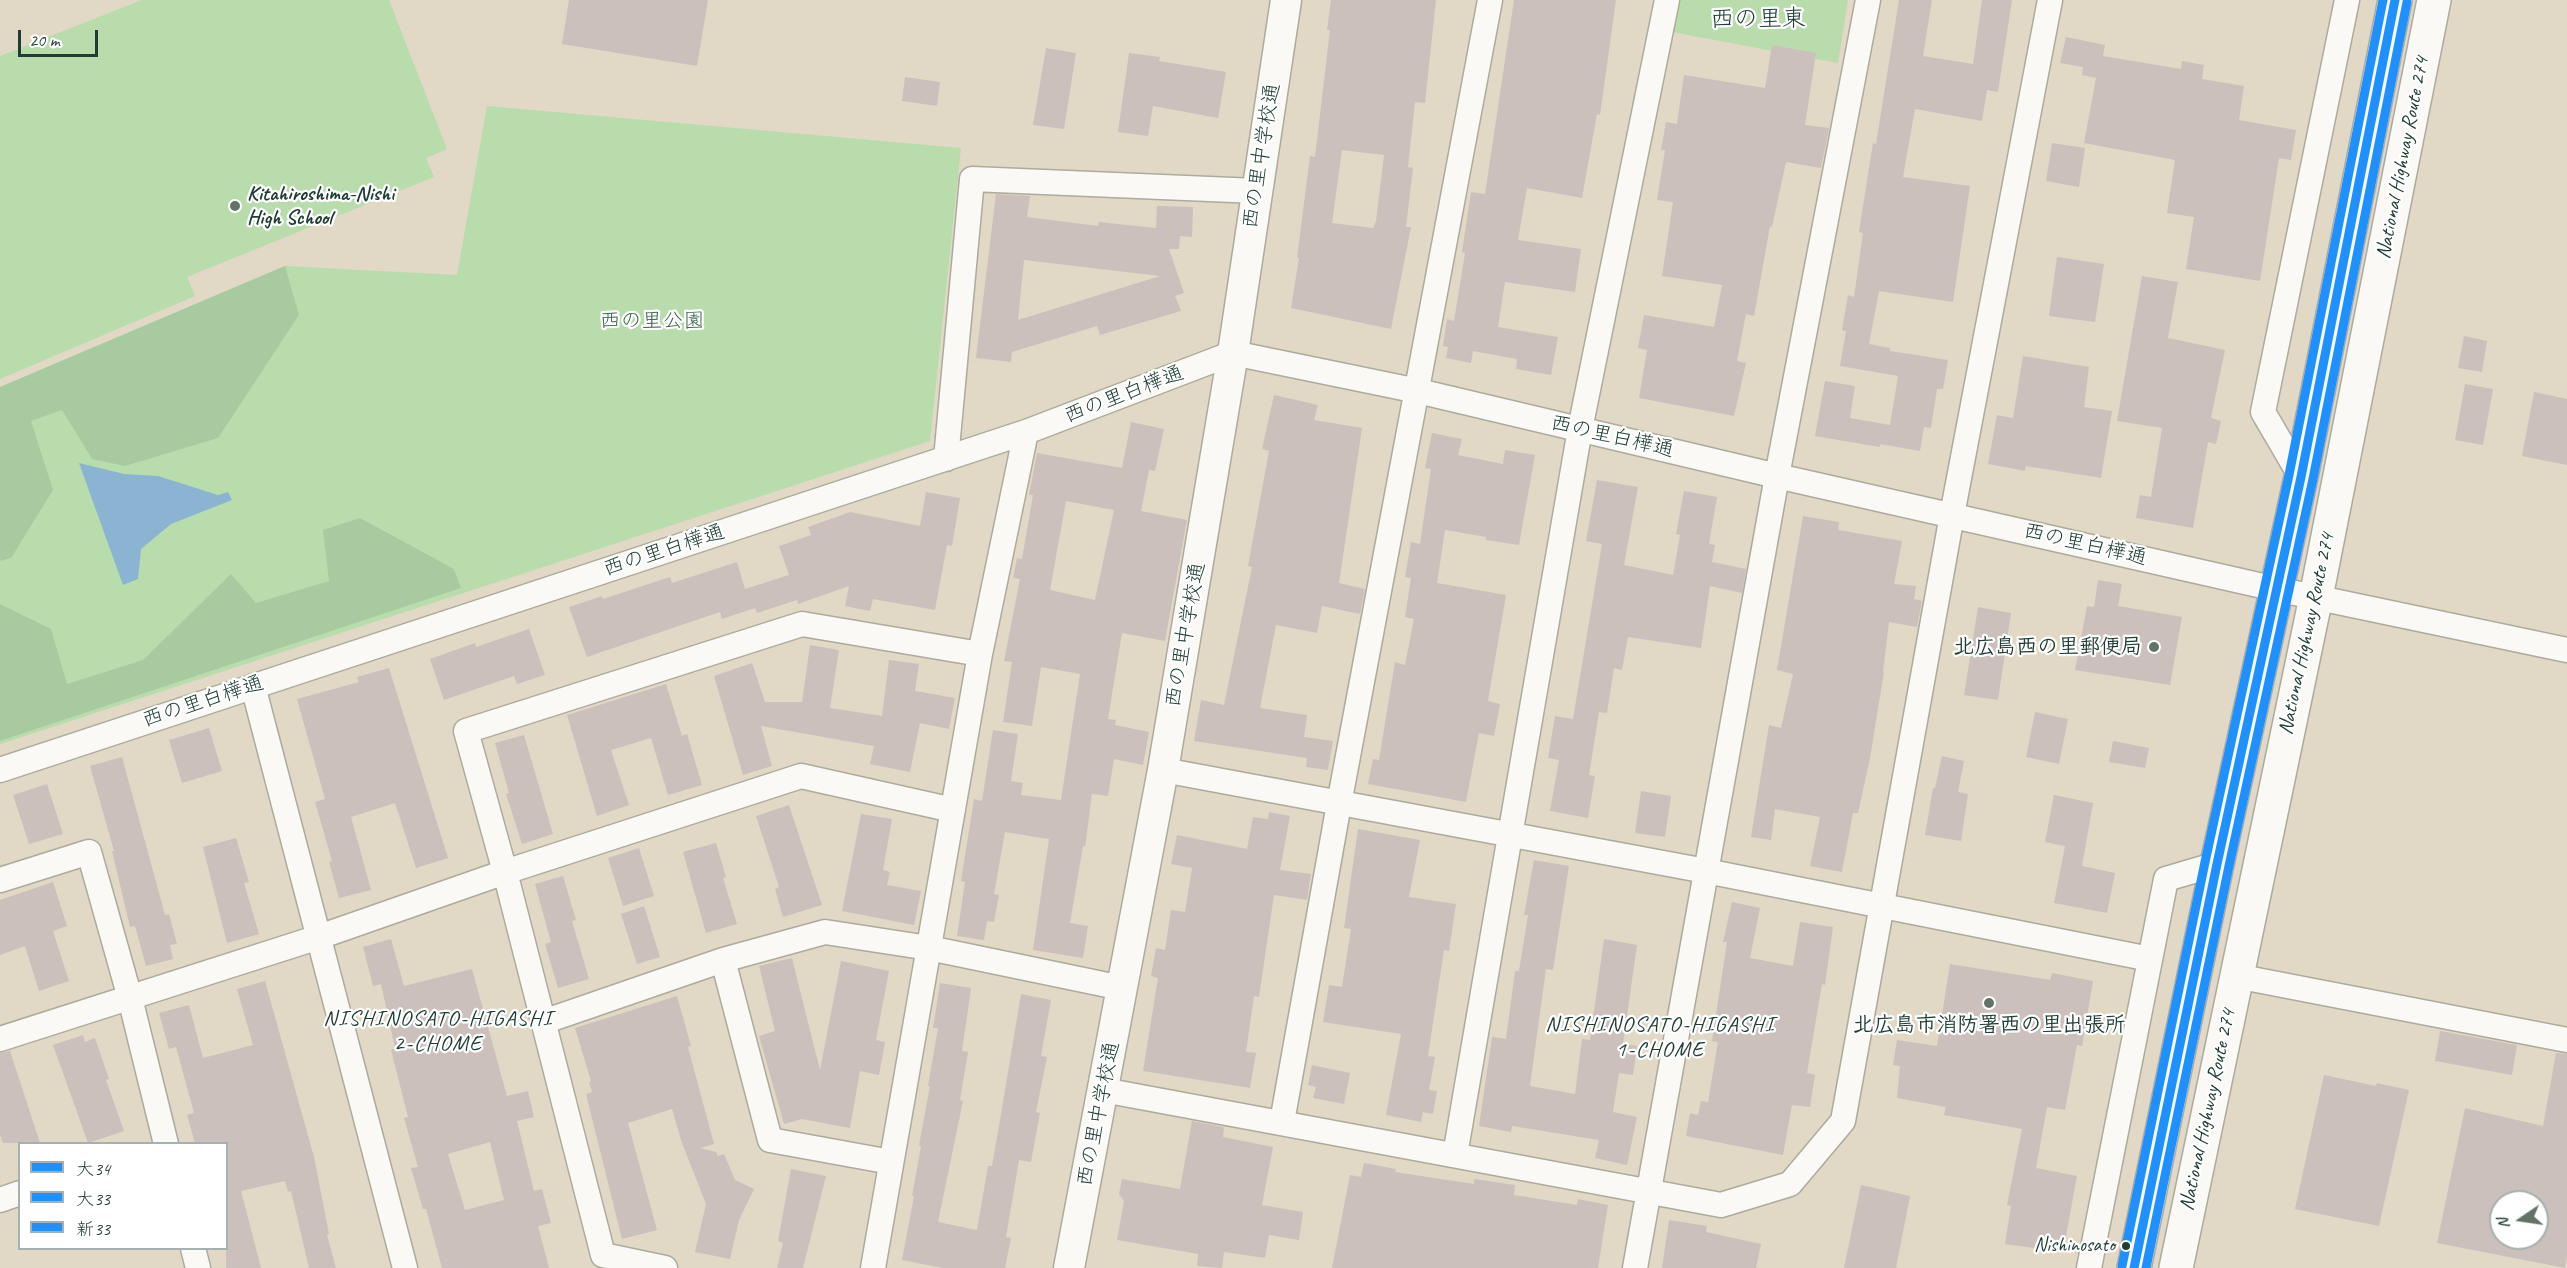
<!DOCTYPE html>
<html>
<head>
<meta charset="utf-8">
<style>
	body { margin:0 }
	#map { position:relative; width:2567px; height:1268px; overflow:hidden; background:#e1d8c5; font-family:Caveat,"Klee One",sans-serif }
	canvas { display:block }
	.legend { position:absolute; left:18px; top:1142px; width:210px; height:108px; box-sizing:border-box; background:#fff; border:2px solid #a5b1ae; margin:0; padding:8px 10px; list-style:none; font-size:18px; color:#1f3d34 }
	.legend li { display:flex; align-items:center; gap:12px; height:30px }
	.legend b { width:30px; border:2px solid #a5b1ae }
	.north { position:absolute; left:2489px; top:1190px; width:60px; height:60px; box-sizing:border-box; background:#fff; border:2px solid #a5b1ae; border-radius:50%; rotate:257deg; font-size:16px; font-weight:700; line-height:24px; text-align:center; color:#1f3d34 }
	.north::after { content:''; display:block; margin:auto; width:21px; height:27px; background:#637367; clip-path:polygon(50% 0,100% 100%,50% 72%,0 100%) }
	.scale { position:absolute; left:18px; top:30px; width:80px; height:27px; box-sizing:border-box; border:3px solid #1f3d34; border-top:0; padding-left:8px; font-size:18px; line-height:21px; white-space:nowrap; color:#1f3d34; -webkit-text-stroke:4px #fff; paint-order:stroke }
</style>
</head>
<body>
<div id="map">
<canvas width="2567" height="1268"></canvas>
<ul class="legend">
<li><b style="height:8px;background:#1e90ff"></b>大34</li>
<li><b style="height:8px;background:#1e90ff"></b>大33</li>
<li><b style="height:8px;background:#1e90ff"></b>新33</li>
</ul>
<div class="north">N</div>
<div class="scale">20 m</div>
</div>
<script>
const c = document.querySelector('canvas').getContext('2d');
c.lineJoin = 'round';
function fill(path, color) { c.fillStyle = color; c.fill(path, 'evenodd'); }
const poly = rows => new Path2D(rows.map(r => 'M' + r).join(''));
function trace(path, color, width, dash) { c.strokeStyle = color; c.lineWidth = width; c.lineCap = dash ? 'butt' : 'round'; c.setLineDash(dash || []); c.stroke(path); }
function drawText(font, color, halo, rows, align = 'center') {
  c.font = font + ' Caveat,"Klee One",sans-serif'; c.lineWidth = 4.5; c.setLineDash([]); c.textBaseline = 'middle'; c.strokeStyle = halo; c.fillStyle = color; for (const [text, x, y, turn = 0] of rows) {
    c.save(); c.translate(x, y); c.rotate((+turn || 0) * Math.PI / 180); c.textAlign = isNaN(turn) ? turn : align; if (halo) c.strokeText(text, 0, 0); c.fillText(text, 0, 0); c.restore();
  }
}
fill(poly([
	[142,0,389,0,447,149,426,158,434,177,187,277,195,296,0,379,0,56],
	[1667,0,1848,0,1838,63,1661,30],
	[487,106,961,148,930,441,0,744,0,387,285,266,457,275]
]), '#b9dcad');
fill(poly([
	[285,266,299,315,218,438,125,466,92,459,62,410,31,421,53,490,11,558,0,561,0,387],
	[360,518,454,569,461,588,0,741,0,604,51,629,67,684,143,660,231,574,256,603,329,581,323,530]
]), '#a8caa0');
fill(poly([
	[79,463,124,474,158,476,218,495,228,492,232,500,171,524,141,549,138,579,123,585]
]), '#8ab4d2');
fill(poly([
	[569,0,708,0,697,66,562,44],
	[1331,0,1436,0,1425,103,1415,102,1408,167,1413,168,1406,227,1411,227,1391,329,1291,308,1299,258,1297,258,1310,156,1315,157,1330,30,1327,30],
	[1342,150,1384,155,1376,221,1373,228,1332,223],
	[1514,0,1616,0,1600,115,1597,114,1582,198,1527,188,1518,240,1581,249,1575,292,1505,282,1498,327,1558,337,1551,375,1516,369,1517,359,1473,351,1471,363,1446,358,1448,347,1443,346,1447,319,1454,321,1465,253,1462,252,1471,192,1485,194],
	[1899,0,1932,0,1923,56,1973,64,1982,0,2012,0,1998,92,1987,90,1982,121,1915,109,1903,177,1970,186,1953,302,1879,291,1869,344,1890,348,1890,351,1948,360,1943,389,1937,389,1931,428,1924,427,1920,451,1880,444,1880,447,1815,436,1825,381,1855,386,1850,418,1890,425,1898,376,1840,366,1846,331,1842,330,1848,295,1854,297,1863,233,1859,232,1869,168,1873,143,1876,144],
	[2066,37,2105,45,2103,56,2181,69,2182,61,2204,65,2202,79,2244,86,2239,120,2296,130,2291,160,2279,158,2260,281,2186,269,2194,217,2167,213,2175,160,2084,143,2096,78,2082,75,2083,67,2060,63],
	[1772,45,1816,53,1805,125,1829,128,1821,168,1786,162,1772,227,1770,226,1754,316,1746,314,1737,361,1746,363,1734,416,1639,398,1647,350,1638,348,1644,315,1714,327,1722,285,1662,276,1673,202,1657,200,1665,150,1661,150,1666,122,1677,124,1684,75,1765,88],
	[1046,48,1076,53,1064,129,1033,125],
	[1129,53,1160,57,1159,61,1226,72,1218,118,1153,106,1148,136,1118,132],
	[905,77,940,82,937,106,902,101],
	[2052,143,2085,148,2079,187,2046,181],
	[996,194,1030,196,1027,217,1098,226,1099,222,1156,228,1157,206,1193,207,1192,237,1180,236,1179,249,1169,249,1184,293,1175,296,1181,311,1100,335,1097,326,1012,352,1011,362,976,358],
	[1024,260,1160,276,1018,320],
	[2057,257,2104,264,2095,322,2049,316],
	[2142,276,2178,282,2168,338,2225,350,2211,418,2221,421,2216,444,2208,442,2193,528,2136,518,2140,495,2151,497,2162,428,2117,421],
	[2464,336,2487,341,2482,372,2458,368],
	[2023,356,2089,367,2084,407,2112,411,2101,478,2026,466,2025,471,1988,464,1997,415,2013,418],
	[2465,384,2493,389,2483,445,2455,440],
	[2534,392,2567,399,2567,465,2522,456],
	[1274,395,1318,405,1314,420,1362,428,1339,583,1365,589,1360,614,1322,606,1317,633,1276,625,1260,708,1307,715,1304,737,1333,741,1328,770,1306,767,1307,758,1194,741,1201,700,1224,705,1252,567,1248,566,1269,451,1262,449],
	[1131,422,1164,429,1155,471,1149,470,1141,511,1187,520,1165,641,1122,633,1108,719,1116,720,1115,725,1149,732,1143,765,1114,759,1108,796,1092,794,1085,847,1083,846,1070,923,1088,926,1083,958,1033,950,1049,839,1005,832,994,894,999,895,994,922,987,921,984,940,957,936,965,882,961,881,974,799,982,801,993,730,1018,734,1011,781,1023,783,1021,795,1061,800,1080,674,1041,667,1032,726,1003,722,1012,662,1004,661,1020,579,1013,578,1017,558,1022,559,1033,495,1029,495,1037,453,1122,468],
	[1066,501,1114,510,1095,600,1050,590],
	[1432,433,1462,439,1458,455,1503,464,1505,450,1535,455,1519,545,1486,540,1486,537,1445,530,1437,583,1506,595,1488,701,1500,704,1494,736,1479,733,1466,802,1368,784,1373,759,1379,760,1395,662,1405,665,1414,619,1405,617,1411,578,1405,577,1411,542,1420,544,1431,469,1425,468],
	[1597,480,1638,487,1624,565,1673,575,1680,535,1676,534,1684,491,1717,497,1709,544,1715,545,1712,562,1746,569,1742,593,1710,586,1701,648,1628,637,1622,670,1614,668,1607,713,1599,712,1589,775,1595,776,1588,818,1550,811,1559,760,1548,758,1555,716,1573,719,1602,544,1586,541],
	[926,492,960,498,952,546,947,545,935,610,873,599,870,611,845,606,849,586,798,604,797,600,757,613,755,608,722,619,720,612,587,657,569,607,602,596,603,599,670,577,672,583,737,562,745,589,789,575,779,546,811,535,808,527,850,512,920,526],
	[1803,516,1839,522,1838,530,1902,541,1894,584,1916,586,1914,599,1922,601,1917,627,1889,622,1883,672,1884,672,1870,758,1858,813,1853,813,1842,872,1810,866,1820,817,1775,809,1771,840,1751,837,1769,725,1781,728,1793,674,1777,670],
	[2098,580,2122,584,2118,606,2182,617,2170,685,2075,670,2087,606,2094,607],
	[1978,607,2011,613,1998,700,1964,695],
	[529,629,545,675,517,684,514,676,444,700,430,659,475,643,476,647],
	[810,645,839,650,830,708,882,716,889,660,919,664,915,691,955,698,949,729,920,723,910,772,870,764,874,746,761,726,772,766,743,775,714,676,752,663,765,702,802,702],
	[389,668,448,858,416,868,395,803,351,817,371,890,339,898,329,862,332,861,315,802,325,799,297,699,359,682,357,677],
	[666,684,682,736,687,734,702,785,668,795,651,738,611,750,629,805,597,816,567,715],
	[2035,712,2068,719,2059,764,2026,757],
	[209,728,222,771,182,783,169,740],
	[524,735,553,834,522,844,506,794,509,793,495,743],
	[2113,741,2149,748,2145,768,2109,762],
	[1942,756,1964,761,1958,792,1968,794,1961,841,1925,835,1933,788,1935,788],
	[122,757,165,915,169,914,177,944,170,945,173,959,146,966,135,926,130,927,112,851,114,851,90,766],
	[47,784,63,834,29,844,13,795],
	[1641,791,1671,796,1665,837,1635,833],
	[2054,795,2093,803,2082,866,2115,873,2107,913,2054,903,2065,846,2045,842],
	[789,805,822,905,783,917,775,889,779,887,756,816],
	[1269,812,1290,816,1280,870,1311,874,1307,900,1274,895,1259,997,1254,996,1246,1052,1256,1053,1250,1088,1143,1071,1158,978,1151,976,1156,948,1165,950,1171,910,1185,912,1192,868,1171,864,1177,835,1247,849,1253,817,1268,819],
	[861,814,892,819,883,870,890,872,887,885,921,891,914,925,842,911],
	[1358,829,1420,840,1409,897,1456,904,1449,951,1444,950,1428,1056,1435,1057,1429,1090,1437,1091,1433,1114,1423,1112,1421,1122,1386,1115,1401,1034,1323,1022,1329,985,1342,987,1351,929,1344,928],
	[236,838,249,882,244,883,259,934,227,943,203,847],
	[716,843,726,877,723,878,737,924,706,933,683,852],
	[639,848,654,896,623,906,608,858],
	[1534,860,1569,866,1553,970,1546,969,1530,1086,1575,1094,1582,1039,1590,1040,1604,939,1637,945,1623,1044,1637,1046,1633,1075,1619,1073,1613,1112,1637,1117,1627,1165,1595,1158,1599,1140,1512,1126,1511,1132,1479,1126,1492,1037,1506,1039,1515,971,1519,971,1528,915,1524,915],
	[563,876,576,920,572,921,589,979,558,988,545,944,551,942,535,884],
	[53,882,67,926,53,931,69,981,39,991,25,946,0,955,0,900],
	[1732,902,1760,908,1750,958,1793,966,1800,922,1833,927,1825,985,1822,984,1807,1073,1815,1075,1810,1107,1792,1105,1783,1155,1686,1136,1690,1113,1698,1115,1701,1101,1708,1102,1718,1042,1712,1041,1727,942,1723,942],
	[644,906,660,957,637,964,621,914],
	[391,939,404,986,472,969,507,1096,528,1091,534,1117,517,1121,534,1191,542,1189,551,1223,538,1226,549,1268,442,1268,426,1209,423,1209,411,1168,418,1167,404,1118,408,1117,391,1050,395,1048,381,984,373,986,363,947],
	[490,1142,504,1200,465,1210,448,1154],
	[792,958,820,1070,841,961,889,971,876,1040,885,1042,879,1075,860,1071,850,1128,802,1119,784,1124,759,1036,775,1031,759,966],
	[1950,964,2050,980,2052,973,2093,981,2082,1046,2077,1045,2065,1110,2047,1107,2036,1168,2077,1176,2063,1252,2005,1244,2011,1206,2007,1205,2022,1129,1944,1115,1946,1107,1897,1098,1900,1066,1893,1065,1897,1040,1937,1046],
	[265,981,314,1157,329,1234,327,1235,336,1268,309,1268,291,1191,288,1192,285,1181,241,1191,261,1268,226,1268,226,1143,195,1143,187,1115,194,1113,176,1047,169,1049,159,1013,189,1005,203,1058,249,1046,253,1045,237,989],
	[940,983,971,988,962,1051,968,1052,960,1100,963,1101,938,1222,977,1230,988,1166,992,1166,1000,1120,1021,994,1051,1000,1041,1056,1047,1057,1036,1112,1040,1113,1031,1162,1019,1160,1006,1237,1011,1238,1005,1268,943,1268,902,1260,914,1196,912,1196,921,1146,919,1145,930,1086,928,1086,938,1028,933,1028],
	[677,996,691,1046,688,1047,714,1144,700,1148,716,1152,718,1156,724,1154,735,1180,754,1189,739,1220,730,1259,695,1252,706,1204,682,1143,672,1109,628,1123,657,1230,622,1239,586,1094,592,1092,589,1082,591,1081,575,1028],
	[2440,1031,2517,1045,2512,1075,2435,1061],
	[83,1035,85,1042,95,1038,109,1079,106,1080,124,1131,88,1143,53,1045],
	[10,1051,27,1103,40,1143,3,1143,0,1135,0,1053],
	[2556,1053,2567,1054,2567,1256,2565,1268,2437,1243,2465,1108,2543,1126],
	[2501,1202,2537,1202,2537,1238,2501,1238],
	[1312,1065,1350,1073,1344,1104,1313,1098,1316,1087,1308,1085],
	[2324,1075,2376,1086,2377,1083,2409,1090,2379,1226,2295,1209],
	[1192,1121,1224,1127,1223,1137,1273,1147,1262,1205,1303,1212,1299,1240,1269,1235,1265,1258,1224,1252,1222,1268,1197,1266,1198,1254,1117,1240,1124,1201,1119,1194,1122,1179,1180,1189],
	[1364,1163,1396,1169,1395,1172,1474,1184,1474,1179,1515,1185,1514,1195,1577,1205,1578,1199,1608,1205,1598,1268,1332,1268,1350,1175,1361,1177],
	[791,1169,826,1176,803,1268,777,1268,783,1243,778,1241],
	[1861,1185,1910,1196,1896,1268,1844,1268],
	[1669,1220,1707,1226,1706,1232,1761,1244,1756,1268,1662,1268]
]), '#ccc0bd');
const minor = poly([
	[946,459,972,179,1257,191],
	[2301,477,2263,412,2347,0],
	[253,686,405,1268],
	[0,770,1026,432,1233,353,1418,391,1777,476,2276,589,2567,650],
	[1163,770,1706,871,2150,959],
	[0,880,89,852,130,998,166,1144],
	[723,960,770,1140,891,1162],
	[2236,976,2567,1040],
	[543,1022,723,960,825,932,929,948,1122,988],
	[0,1039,319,937,505,872,801,776,953,810],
	[1103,1090,1721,1205,1790,1184,1843,1121,1952,515,2050,0],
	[1282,1122,1339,804,1490,0],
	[1455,1155,1580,429,1667,0],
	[0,1200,20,1193],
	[193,1248,198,1268],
	[665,1268,603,1255,505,872,466,731,802,624,980,654],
	[873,1268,980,654,1026,432],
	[1635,1268,1777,476,1868,0],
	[2089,1268,2166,879,2217,864]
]);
const tertiary = poly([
	[1069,1268,1163,770,1233,353,1286,0]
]);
const trunk = poly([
	[2134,1268,2217,864,2301,477,2395,0],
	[2176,1268,2316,597,2434,0]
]);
trace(minor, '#adab9d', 27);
trace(tertiary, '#adab9d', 33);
trace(trunk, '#adab9d', 36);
trace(minor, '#faf9f6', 24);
trace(tertiary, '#faf9f6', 30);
trace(trunk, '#faf9f6', 33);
trace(poly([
	[2134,1268,2217,864,2301,477,2395,0]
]), '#1e90ff', 9);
trace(poly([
	[2146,1268,2229,866,2313,479,2407,2]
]), '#1e90ff', 9);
trace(poly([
	[2122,1266,2205,862,2289,475,2383,0]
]), '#1e90ff', 9);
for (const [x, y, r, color] of [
	[235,206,6,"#637367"],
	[2154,647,6,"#637367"],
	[1989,1003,6,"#637367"],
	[2126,1246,5,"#1f3d34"]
]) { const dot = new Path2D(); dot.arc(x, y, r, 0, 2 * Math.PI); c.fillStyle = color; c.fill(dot); trace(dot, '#fff', 2); }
drawText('20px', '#1f3d34', '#fff', [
	["Nishinosato",2115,1246]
], 'right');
drawText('21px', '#1f3d34', '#fff', [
	["西の里中学校通",1262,156,-81],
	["National Highway Route 274",2403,158,-79],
	["西の里白樺通",1124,395,-21],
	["西の里白樺通",1612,437,13],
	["西の里白樺通",2085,545,13],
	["西の里白樺通",664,551,-18],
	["National Highway Route 274",2307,634,-78],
	["西の里中学校通",1186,635,-80],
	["西の里白樺通",203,702,-18],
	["National Highway Route 274",2208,1110,-78],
	["西の里中学校通",1099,1114,-79]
]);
drawText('bold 21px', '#1f3d34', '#fff', [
	["Kitahiroshima-Nishi",247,194],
	["High School",247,218],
	["北広島西の里郵便局",2142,647,"right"],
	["北広島市消防署西の里出張所",1989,1025,"center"]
], 'left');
drawText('21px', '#3d664d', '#fff', [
	["西の里公園",652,321]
]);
c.letterSpacing = '1.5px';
drawText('22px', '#1f3d34', '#fff', [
	["NISHINOSATO-HIGASHI",438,1019],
	["2-CHOME",438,1044],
	["NISHINOSATO-HIGASHI",1660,1025],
	["1-CHOME",1660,1050]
]);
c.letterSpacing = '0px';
drawText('24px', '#1f3d34', '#fff', [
	["西の里東",1758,20]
]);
</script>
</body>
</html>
